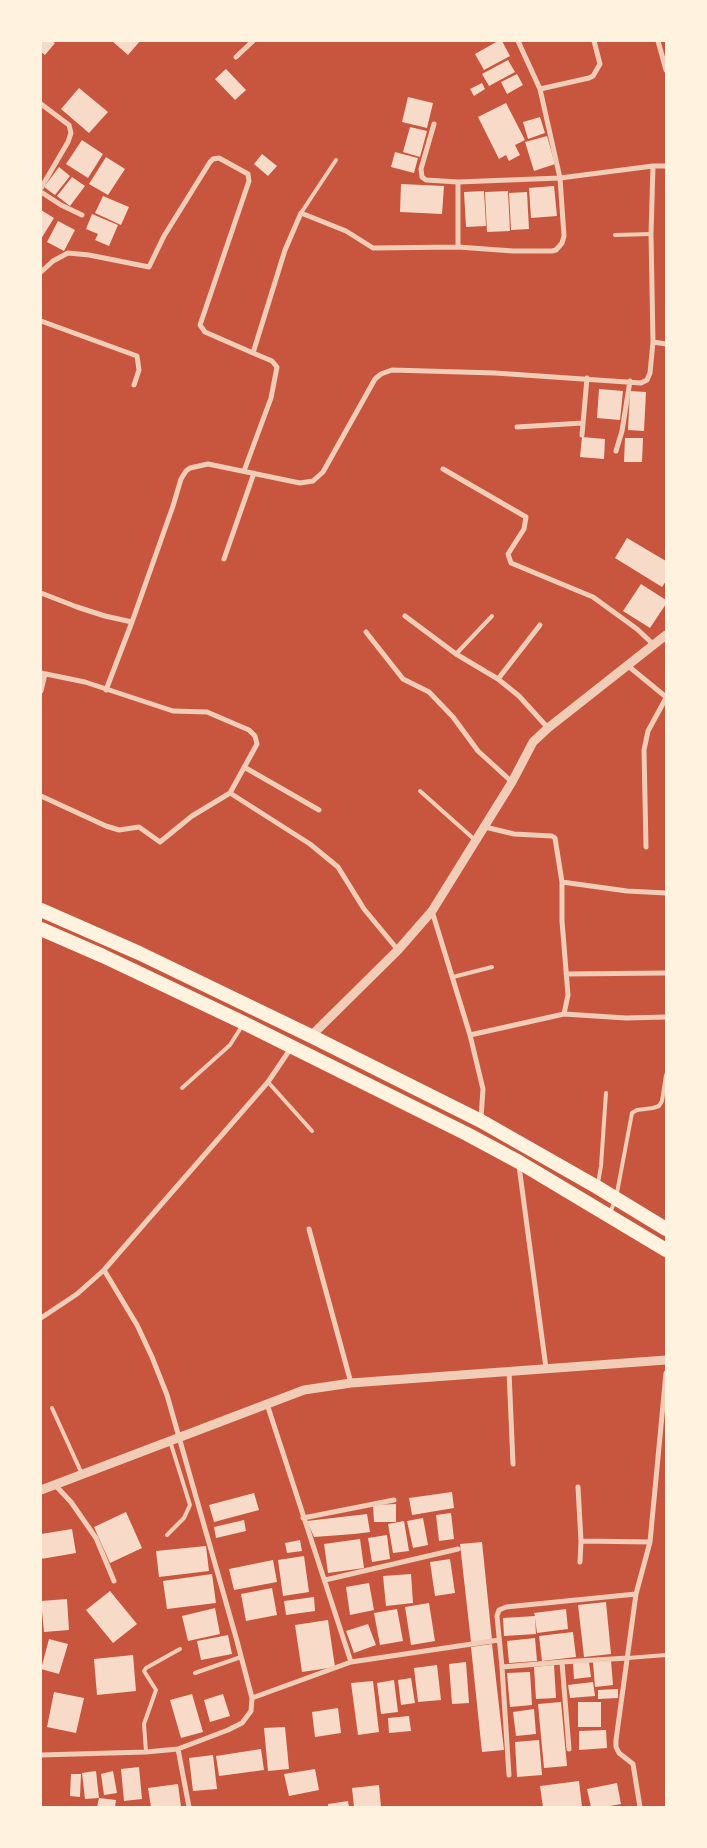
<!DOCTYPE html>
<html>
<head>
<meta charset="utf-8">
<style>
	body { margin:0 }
	#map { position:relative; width:707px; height:1848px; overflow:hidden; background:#c8553d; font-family:"Varela Round",sans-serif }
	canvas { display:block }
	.frame { position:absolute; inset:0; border:42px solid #fff3e0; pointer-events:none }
</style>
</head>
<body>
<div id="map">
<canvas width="707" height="1848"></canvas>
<div class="frame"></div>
</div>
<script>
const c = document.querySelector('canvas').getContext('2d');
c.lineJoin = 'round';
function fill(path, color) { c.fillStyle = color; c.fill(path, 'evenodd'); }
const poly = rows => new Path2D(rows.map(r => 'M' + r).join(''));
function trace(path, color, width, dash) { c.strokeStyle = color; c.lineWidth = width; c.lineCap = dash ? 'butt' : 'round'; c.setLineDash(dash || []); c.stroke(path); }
fill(poly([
	[41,41,52,41,55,43,45,55,41,52],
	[112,41,140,41,128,55],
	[498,41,502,41,510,56,484,70,475,54],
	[508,60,515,72,489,86,482,74],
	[226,69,246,90,235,100,215,79],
	[517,74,523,85,507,94,501,82],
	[482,83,485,89,474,96,470,89],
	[79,88,108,112,89,133,61,109],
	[408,97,433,103,427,128,402,122],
	[506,103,525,140,515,145,520,155,509,161,506,155,499,159,478,117],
	[540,117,545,133,528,139,523,122],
	[410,127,427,131,420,157,403,152],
	[547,136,555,164,534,171,525,142],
	[82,140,103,154,88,178,66,164],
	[395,152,418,158,414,173,391,167],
	[262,154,277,166,268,176,254,164],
	[106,157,125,169,108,195,89,184],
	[59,167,70,176,55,195,44,187],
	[72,177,85,186,70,206,57,196],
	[401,184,444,186,442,214,400,212],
	[554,186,557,216,531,218,529,188],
	[484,191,486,226,466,227,464,192],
	[508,191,510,231,487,232,485,192],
	[527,192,529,229,511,230,509,193],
	[103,196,129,207,121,225,95,213],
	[41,210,54,218,41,239],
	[92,214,118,225,109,246,95,240,98,234,86,229],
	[58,221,75,230,64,251,47,242],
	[599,389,623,391,620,420,597,418],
	[630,391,646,392,644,431,628,430],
	[582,437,605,439,604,459,580,457],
	[625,438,643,438,642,462,624,462],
	[627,538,666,561,666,581,662,587,615,558],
	[641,584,666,600,666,604,650,628,623,611],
	[452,1492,454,1508,412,1515,409,1498],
	[254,1493,259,1510,214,1522,209,1505],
	[396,1504,396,1522,374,1522,373,1505],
	[126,1512,142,1548,110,1563,94,1527],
	[451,1513,454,1539,439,1541,436,1515],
	[367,1514,370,1532,354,1534,314,1537,307,1521],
	[423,1518,428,1545,413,1548,407,1521],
	[244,1520,246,1531,216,1538,214,1527],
	[404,1521,409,1551,393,1553,388,1524],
	[72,1529,76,1553,41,1559,41,1534],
	[387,1535,390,1559,372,1562,368,1538],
	[360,1539,364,1568,328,1573,324,1544],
	[300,1540,302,1551,287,1553,285,1543],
	[482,1542,492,1640,471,1642,460,1544],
	[206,1546,209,1571,159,1577,156,1551],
	[304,1556,309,1592,283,1596,278,1560],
	[450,1559,455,1593,435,1596,430,1562],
	[273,1560,277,1582,234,1590,229,1569],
	[212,1574,216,1603,167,1609,163,1581],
	[411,1574,413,1603,386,1606,383,1576],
	[369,1583,374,1610,350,1615,346,1587],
	[272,1588,277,1615,246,1621,241,1594],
	[110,1591,137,1624,113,1643,86,1610],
	[314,1597,315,1611,286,1615,284,1601],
	[67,1599,69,1630,44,1632,41,1601],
	[606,1602,611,1654,584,1657,578,1605],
	[429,1603,435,1641,411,1645,405,1607],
	[215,1608,220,1634,188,1641,182,1616],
	[397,1609,403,1641,380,1645,374,1613],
	[566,1609,568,1629,537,1633,535,1618,536,1634,504,1636,503,1618,535,1616,534,1613],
	[328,1620,335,1667,302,1672,295,1625],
	[368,1624,376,1645,354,1653,346,1631],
	[573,1632,576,1657,542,1661,539,1636],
	[228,1635,232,1654,201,1660,197,1641],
	[535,1638,537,1661,509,1663,507,1641],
	[49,1639,68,1644,59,1674,41,1669],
	[492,1644,504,1750,482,1752,471,1647],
	[133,1655,136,1691,97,1695,94,1659],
	[611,1661,613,1685,595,1687,593,1662],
	[466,1662,469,1703,452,1704,449,1664],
	[589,1662,591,1677,574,1679,573,1663],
	[437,1665,441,1700,418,1702,414,1668],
	[554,1665,556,1698,536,1699,534,1667],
	[530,1672,532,1705,510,1707,507,1673],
	[411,1678,415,1703,401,1705,398,1680],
	[394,1680,398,1712,381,1714,377,1683],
	[373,1681,379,1732,358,1735,351,1683],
	[593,1682,595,1696,570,1698,568,1685],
	[618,1689,618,1698,598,1699,598,1690],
	[54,1692,84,1698,76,1733,47,1727],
	[192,1694,203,1732,181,1738,170,1700],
	[223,1694,230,1716,210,1722,204,1700],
	[561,1702,567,1766,544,1768,538,1704],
	[578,1702,601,1702,601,1727,578,1727],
	[338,1708,341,1733,315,1737,312,1712],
	[534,1709,536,1734,516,1736,513,1712],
	[409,1716,411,1731,389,1733,388,1718],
	[285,1727,289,1769,268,1771,264,1728],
	[606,1730,607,1748,579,1750,579,1731],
	[539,1740,542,1775,517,1777,515,1742],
	[261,1749,264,1770,219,1776,216,1756],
	[213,1755,217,1789,193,1791,189,1758],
	[139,1767,142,1799,124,1801,121,1769],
	[315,1769,319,1790,289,1796,284,1774],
	[96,1771,99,1798,85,1799,82,1773],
	[113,1771,117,1793,104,1795,101,1774],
	[71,1774,81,1774,80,1797,70,1796],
	[579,1781,582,1807,543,1807,540,1786],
	[617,1783,621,1804,605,1807,591,1807,587,1789],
	[178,1784,181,1807,151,1807,148,1788],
	[379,1785,381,1807,354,1807,352,1788],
	[99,1798,116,1800,115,1807,97,1807],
	[348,1801,349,1807,328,1807,328,1804]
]), '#f7dbc8');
trace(poly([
	[301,213,336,160],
	[615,235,651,234],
	[456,654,492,616],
	[420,791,475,840],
	[453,977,492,967],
	[268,1082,312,1131],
	[182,1088,230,1045,242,1026],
	[598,1183,601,1166,606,1093],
	[610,1213,616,1198,632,1113,637,1110,653,1108,659,1106,662,1101,666,1075],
	[52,1408,82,1474],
	[167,1535,184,1518,190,1505,170,1441],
	[628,1658,666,1655],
	[195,1673,241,1657],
	[146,1752,144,1724,156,1690,144,1671,146,1668,180,1649]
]), '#f1ccb7', 4);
trace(poly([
	[658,41,666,70],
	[236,57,253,41],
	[540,89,589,78,593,76,600,64,594,41],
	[41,104,69,125,71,133,68,142,41,188],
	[434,124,421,169,422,177,426,180,458,182,560,178,653,166,666,166],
	[458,182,458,247],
	[41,192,61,205,82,215],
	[41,272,53,261,68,253,89,255,149,267,164,236,210,162,213,159,219,158,248,174,249,181,200,325,205,332,253,353],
	[41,321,137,356,139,370,134,385],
	[653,342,666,344],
	[517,427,583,423],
	[582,435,587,378],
	[616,451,622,431,630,381],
	[443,469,526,517,524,529,508,554,511,563,593,597,637,629,654,645],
	[244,471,271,398,277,367,272,361,253,353,285,250,301,213,346,231,373,248,458,247,513,251,552,251,556,250,562,243,564,236,560,178,540,89,518,41],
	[224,559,254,473],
	[41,593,77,607,105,616,132,622],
	[405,616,456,654,498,679,519,696,548,728],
	[366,632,403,679,429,692,453,717,478,751,512,782],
	[627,665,666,697],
	[41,673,85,682,173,711,207,712,249,730,255,736,257,744,230,793,310,844,338,867,364,909,398,950],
	[498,679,540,625],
	[106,690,132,622,173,506,181,479,186,471,190,468,208,464,300,483,313,481,323,472,375,379,381,374,392,370,495,373,641,383,647,380,650,373,653,342,651,234,653,166],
	[41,691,45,674],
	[244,767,319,810],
	[41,796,106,826,119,830,139,827,160,842,192,816,230,793],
	[485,827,514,834,552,836,555,838,562,882,562,921,568,995,564,1014],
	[646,847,644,750,648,731,666,698],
	[562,882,627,891,666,893],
	[432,911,470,1035,483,1089,481,1118],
	[566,974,666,973],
	[470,1035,564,1014,626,1018,666,1017],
	[519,1166,546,1368],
	[309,1229,351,1383],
	[41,1318,77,1294,104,1270,268,1082,291,1048],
	[509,1371,513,1464],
	[267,1404,351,1662],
	[55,1485,71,1502,96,1538,114,1581],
	[578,1487,581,1541,650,1542],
	[303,1518,394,1500],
	[580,1562,581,1541],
	[325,1580,458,1549],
	[628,1658,562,1662,502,1667,497,1616,499,1610,506,1607,636,1594],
	[562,1662,569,1749],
	[502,1667,509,1775],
	[252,1698,351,1662,499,1640],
	[178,1749,189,1807],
	[41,1755,146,1752,178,1749,228,1730,242,1723,251,1711,252,1698,237,1641,167,1395,152,1357,137,1325,104,1270],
	[640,1807,633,1764,619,1753,616,1747,616,1740,636,1594,650,1542,666,1373]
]), '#f1ccb7', 5);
trace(poly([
	[311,1036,398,950,432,911,512,782,533,742,548,728,666,635],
	[41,1490,304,1390,351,1383,666,1360]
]), '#f1ccb7', 9);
trace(poly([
	[41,910,139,953,311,1036,481,1121,597,1187,666,1229],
	[41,929,103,956,244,1023,467,1134,519,1162,666,1250]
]), '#fff3e0', 14);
</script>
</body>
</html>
